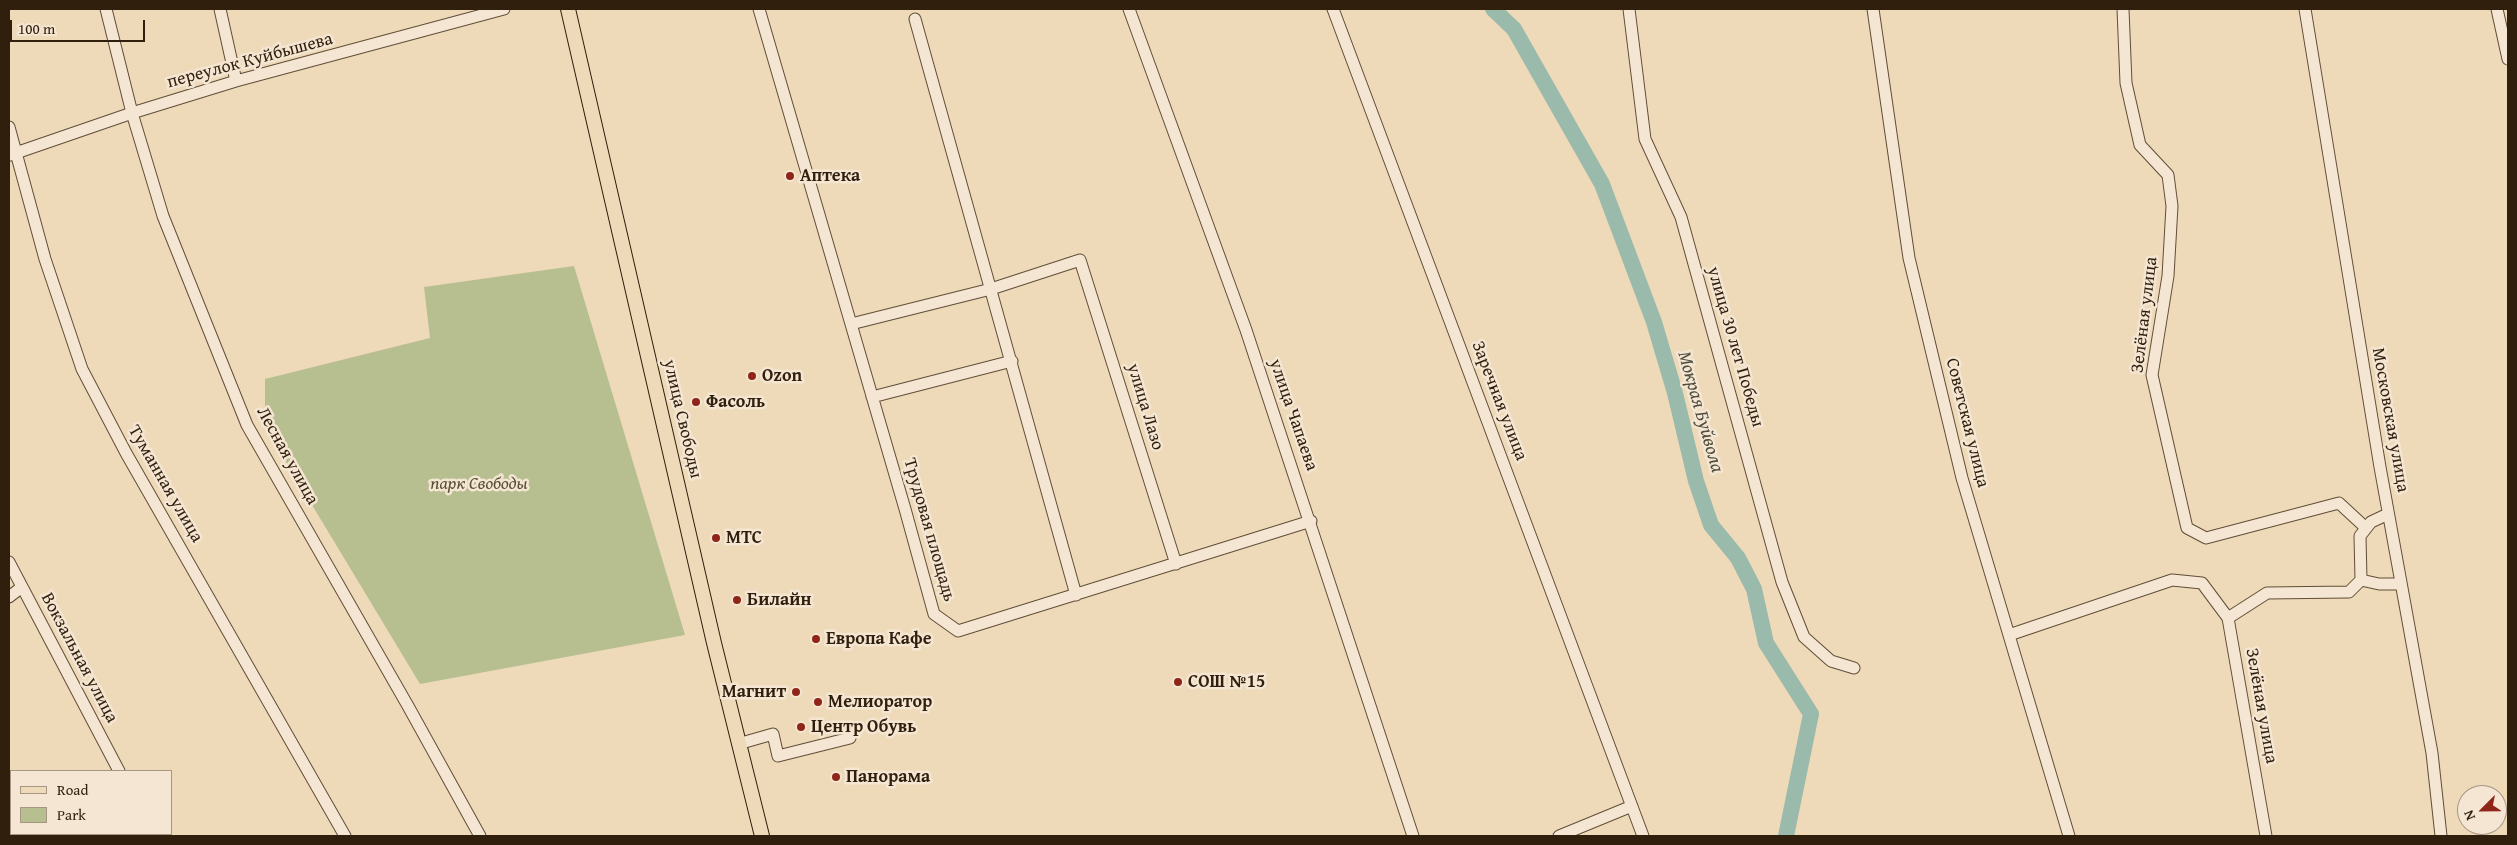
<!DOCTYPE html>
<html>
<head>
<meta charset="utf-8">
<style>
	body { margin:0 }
	#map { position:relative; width:2517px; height:845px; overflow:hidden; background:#eed9b9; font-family:"Gentium Book Plus",serif }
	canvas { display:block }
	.frame { position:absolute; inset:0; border:10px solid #301f0c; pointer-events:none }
	.legend { position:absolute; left:10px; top:770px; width:162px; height:65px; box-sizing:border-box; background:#f4e6d2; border:1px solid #a69683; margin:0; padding:6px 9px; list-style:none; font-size:15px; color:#301f0c }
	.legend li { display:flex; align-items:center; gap:10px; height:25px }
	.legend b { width:25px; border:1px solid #a69683 }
	.north { position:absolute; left:2457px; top:785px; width:50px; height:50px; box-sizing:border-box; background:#f4e6d2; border:1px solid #a69683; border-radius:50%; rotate:247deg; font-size:14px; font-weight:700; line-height:20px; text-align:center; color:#301f0c }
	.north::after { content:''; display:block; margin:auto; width:18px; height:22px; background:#8f2418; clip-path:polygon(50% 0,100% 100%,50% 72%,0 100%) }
	.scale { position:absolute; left:10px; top:20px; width:135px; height:22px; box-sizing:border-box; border:2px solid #301f0c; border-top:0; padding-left:6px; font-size:15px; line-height:18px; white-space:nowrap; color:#301f0c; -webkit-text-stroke:4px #f4e6d2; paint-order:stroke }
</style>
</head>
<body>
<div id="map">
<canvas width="2517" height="845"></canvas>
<div class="frame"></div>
<ul class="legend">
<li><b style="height:6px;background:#eed9b9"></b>Road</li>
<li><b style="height:14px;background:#b7bf90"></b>Park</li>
</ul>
<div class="north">N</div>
<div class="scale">100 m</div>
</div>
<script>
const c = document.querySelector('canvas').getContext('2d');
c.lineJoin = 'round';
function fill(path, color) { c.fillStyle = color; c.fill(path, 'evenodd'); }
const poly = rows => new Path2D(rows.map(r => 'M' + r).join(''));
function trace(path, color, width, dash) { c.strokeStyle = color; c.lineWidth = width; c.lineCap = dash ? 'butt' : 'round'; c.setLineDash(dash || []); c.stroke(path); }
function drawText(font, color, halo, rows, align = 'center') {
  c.font = font + ' "Gentium Book Plus",serif'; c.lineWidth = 5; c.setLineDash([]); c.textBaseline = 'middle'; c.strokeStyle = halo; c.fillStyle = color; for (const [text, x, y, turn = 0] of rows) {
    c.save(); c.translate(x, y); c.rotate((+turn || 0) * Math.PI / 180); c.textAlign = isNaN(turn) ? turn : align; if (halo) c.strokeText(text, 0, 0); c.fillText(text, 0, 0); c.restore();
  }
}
fill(poly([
	[574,266,685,635,420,684,265,427,265,379,430,338,424,287]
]), '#b7bf90');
trace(poly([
	[1493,9,1514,29,1602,184,1654,322,1675,393,1696,481,1711,525,1738,558,1754,589,1766,643,1811,714,1786,836]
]), '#9abaab', 16);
const minor = poly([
	[106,9,132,113,163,216,247,425,408,706,480,836],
	[220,9,236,81],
	[759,9,905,509,934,614,958,631,1311,521],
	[1129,9,1246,330,1413,836],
	[1333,9,1643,836],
	[1629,9,1645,139,1681,217,1782,582,1804,637,1831,661,1854,668],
	[1873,9,1909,258,1962,478,2069,836],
	[2123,9,2126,83,2140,145,2168,175,2172,206,2168,276,2152,375,2187,528,2206,538,2339,503,2366,528],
	[2305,9,2380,467,2432,753,2441,836],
	[2497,9,2508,59],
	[915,19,1076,595],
	[9,127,45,259,82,369,126,453,345,836],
	[10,155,132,113,236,81,504,9],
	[851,324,991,289,1080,260,1176,564],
	[872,397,1012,361],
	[9,562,119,771],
	[2361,580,2379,584,2401,584],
	[9,597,22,587],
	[2228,618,2267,593,2349,592,2361,580,2360,536,2371,522,2388,514],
	[2009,635,2172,580,2202,583,2228,618,2266,836],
	[738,744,773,734,778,756,850,738],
	[151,834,153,836],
	[1559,836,1632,806]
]);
const major = poly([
	[568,9,714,643,762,836]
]);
trace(minor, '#604e37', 13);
trace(major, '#301f0c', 16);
trace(minor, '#f4e6d2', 11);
trace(major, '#eed9b9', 14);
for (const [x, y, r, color] of [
	[790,176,5,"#8f2418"],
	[752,376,5,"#8f2418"],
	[696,402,5,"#8f2418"],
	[716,538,5,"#8f2418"],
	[737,600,5,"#8f2418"],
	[816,639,5,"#8f2418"],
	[1178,682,5,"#8f2418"],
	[796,692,5,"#8f2418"],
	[818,702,5,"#8f2418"],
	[801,727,5,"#8f2418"],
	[836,777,5,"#8f2418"]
]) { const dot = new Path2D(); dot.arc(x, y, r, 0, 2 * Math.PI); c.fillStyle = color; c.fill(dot); trace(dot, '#f4e6d2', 2); }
drawText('18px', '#301f0c', '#f4e6d2', [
	["переулок Куйбышева",250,61,-15],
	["Зелёная улица",2145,315,-83],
	["улица 30 лет Победы",1735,347,74],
	["Заречная улица",1499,401,69],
	["улица Лазо",1145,407,73],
	["улица Чапаева",1293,415,71],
	["улица Свободы",682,419,77],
	["Московская улица",2390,420,80],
	["Советская улица",1967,423,76],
	["Лесная улица",287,456,61],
	["Туманная улица",165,484,60],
	["Трудовая площадь",929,530,74],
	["Вокзальная улица",79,658,62],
	["Зелёная улица",2261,706,80]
]);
drawText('bold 18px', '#301f0c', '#f4e6d2', [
	["Аптека",800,176],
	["Ozon",762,376],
	["Фасоль",706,402],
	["МТС",726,538],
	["Билайн",747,600],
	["Европа Кафе",826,639],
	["СОШ №15",1188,682],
	["Магнит",786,692,"right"],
	["Мелиоратор",828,702],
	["Центр Обувь",811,727],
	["Панорама",846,777]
], 'left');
drawText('italic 18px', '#584f34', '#f4e6d2', [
	["парк Свободы",479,484]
]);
drawText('italic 19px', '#504e3c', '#f4e6d2', [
	["Мокрая Буйвола",1700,412,74]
]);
</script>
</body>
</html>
